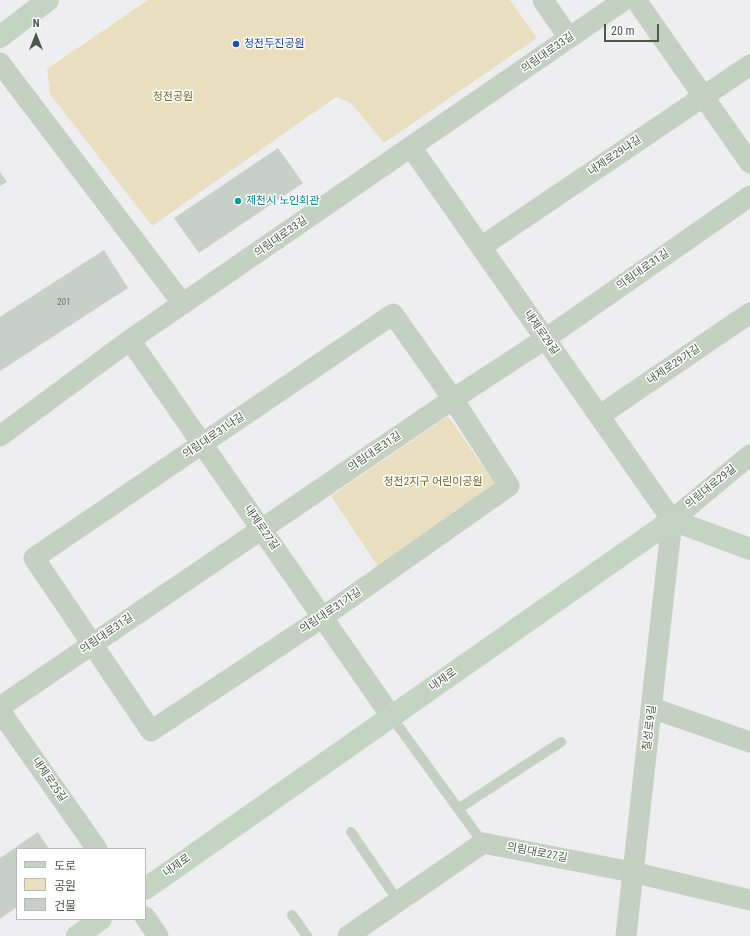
<!DOCTYPE html>
<html>
<head>
<meta charset="utf-8">
<style>
	body { margin:0 }
	#map { position:relative; width:750px; height:936px; overflow:hidden; background:#eeedf0; font-family:"Roboto Condensed","Noto Sans KR",sans-serif }
	canvas { display:block }
	.legend { position:absolute; left:16px; top:848px; width:130px; height:72px; box-sizing:border-box; background:#fff; border:1px solid #b7bcb6; margin:0; padding:5px 7px; list-style:none; font-size:12px; color:#4a5848 }
	.legend li { display:flex; align-items:center; gap:8px; height:20px }
	.legend b { width:20px; border:1px solid #b7bcb6 }
	.north { position:absolute; left:16px; top:16px; width:40px; height:40px; -webkit-text-stroke:3px #fff; paint-order:stroke; rotate:0deg; font-size:11px; font-weight:700; line-height:16px; text-align:center; color:#4a5848 }
	.north::after { content:''; display:block; margin:auto; width:14px; height:18px; background:#4a5848; clip-path:polygon(50% 0,100% 100%,50% 72%,0 100%) }
	.scale { position:absolute; left:604px; top:24px; width:55px; height:18px; box-sizing:border-box; border:2px solid #4a5848; border-top:0; padding-left:5px; font-size:12px; line-height:14px; white-space:nowrap; color:#4a5848; -webkit-text-stroke:3px #fff; paint-order:stroke }
</style>
</head>
<body>
<div id="map">
<canvas width="750" height="936"></canvas>
<ul class="legend">
<li><b style="height:5px;background:#c4d4c2"></b>도로</li>
<li><b style="height:11px;background:#e9dfc0"></b>공원</li>
<li><b style="height:11px;background:#c8cfc9"></b>건물</li>
</ul>
<div class="north">N</div>
<div class="scale">20 m</div>
</div>
<script>
const c = document.querySelector('canvas').getContext('2d');
c.lineJoin = 'round';
function fill(path, color) { c.fillStyle = color; c.fill(path, 'evenodd'); }
const poly = rows => new Path2D(rows.map(r => 'M' + r).join(''));
function trace(path, color, width, dash) { c.strokeStyle = color; c.lineWidth = width; c.lineCap = dash ? 'butt' : 'round'; c.setLineDash(dash || []); c.stroke(path); }
function drawText(font, color, halo, rows, align = 'center') {
  c.font = font + ' "Roboto Condensed","Noto Sans KR",sans-serif'; c.lineWidth = 3; c.setLineDash([]); c.textBaseline = 'middle'; c.strokeStyle = halo; c.fillStyle = color; for (const [text, x, y, turn = 0] of rows) {
    c.save(); c.translate(x, y); c.rotate((+turn || 0) * Math.PI / 180); c.textAlign = isNaN(turn) ? turn : align; if (halo) c.strokeText(text, 0, 0); c.fillText(text, 0, 0); c.restore();
  }
}
fill(poly([
	[148,0,510,0,537,38,384,143,351,103,336,97,152,226,50,94,47,69],
	[448,416,500,491,381,571,331,496]
]), '#e9dfc0');
fill(poly([
	[278,148,303,183,199,253,174,218],
	[0,172,7,182,0,186],
	[104,250,128,288,0,371,0,317],
	[38,832,49,849,17,849,17,907,0,919,0,858]
]), '#c8cfc9');
trace(poly([
	[391,716,483,843],
	[458,809,561,742],
	[351,832,398,901],
	[292,915,307,936]
]), '#c4d1c2', 10);
trace(poly([
	[543,0,569,38],
	[636,0,750,163],
	[0,63,183,304],
	[411,147,672,520],
	[481,247,750,65],
	[393,314,453,399,509,486,323,617,151,731,34,558,393,314],
	[130,340,391,716],
	[599,416,750,313],
	[0,436,130,340,624,0],
	[672,520,750,455],
	[0,707,453,399,545,339,750,196],
	[652,708,750,742],
	[0,711,97,849],
	[145,917,158,936],
	[348,936,483,843,632,872,750,900],
	[626,936,672,520]
]), '#c4d1c2', 21);
trace(poly([
	[0,37,48,0],
	[145,889,672,520,750,549],
	[77,936,101,919]
]), '#c4d4c2', 22);
for (const [x, y, r, color] of [
	[236,44,4,"#1a4fb4"],
	[238,201,4,"#0f9aa8"]
]) { const dot = new Path2D(); dot.arc(x, y, r, 0, 2 * Math.PI); c.fillStyle = color; c.fill(dot); trace(dot, '#fff', 1.5); }
drawText('9px', '#6a7668', null, [
	["201",64,303]
]);
drawText('11px', '#164399', '#fff', [
	["청전두진공원",244,44]
], 'left');
drawText('11px', '#4a5848', '#fff', [
	["의림대로33길",548,53,-35],
	["내제로29나길",615,156,-34],
	["의림대로33길",281,237,-35],
	["의림대로31길",643,270,-35],
	["내제로29길",541,333,55],
	["내제로29가길",674,365,-34],
	["의림대로31나길",214,436,-34],
	["의림대로31길",375,452,-34],
	["의림대로29길",711,487,-39],
	["내제로27길",261,528,55],
	["의림대로31가길",331,611,-34],
	["의림대로31길",107,634,-34],
	["내제로",443,680,-35],
	["칠성로9길",650,728,-83],
	["내제로25길",49,780,55],
	["의림대로27길",537,853,11],
	["내제로",177,866,-35]
]);
drawText('11px', '#706722', '#fff', [
	["청전공원",173,97],
	["청전2지구 어린이공원",433,482]
]);
drawText('11px', '#0d838f', '#fff', [
	["제천시 노인회관",246,201]
], 'left');
</script>
</body>
</html>
